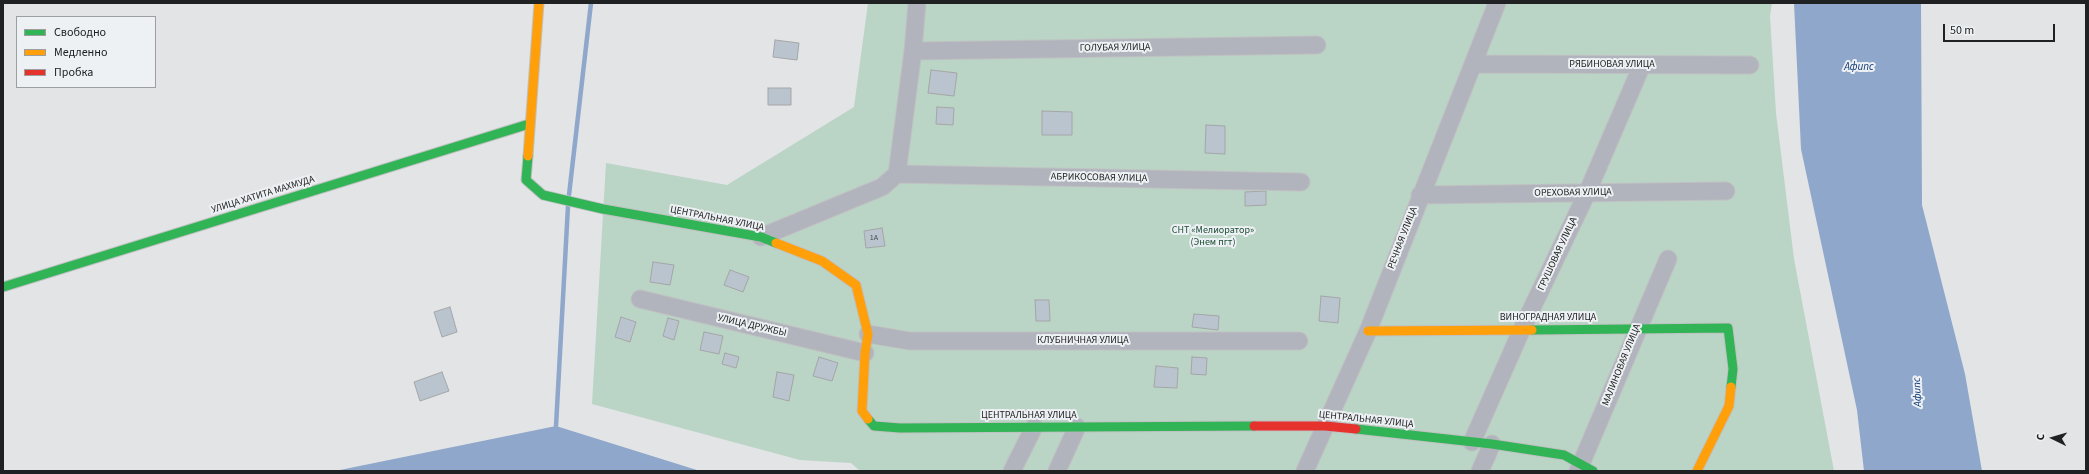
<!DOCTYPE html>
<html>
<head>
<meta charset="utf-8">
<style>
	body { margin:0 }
	#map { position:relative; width:2089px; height:474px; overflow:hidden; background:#e2e4e6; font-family:"Source Sans 3",sans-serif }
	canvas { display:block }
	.frame { position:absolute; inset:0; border:4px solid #202122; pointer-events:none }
	.legend { position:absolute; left:16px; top:16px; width:140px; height:72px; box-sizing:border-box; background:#eef1f4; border:1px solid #9c9ea0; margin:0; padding:5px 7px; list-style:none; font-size:12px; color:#202122 }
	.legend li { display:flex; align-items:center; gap:8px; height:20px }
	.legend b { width:20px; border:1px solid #9c9ea0 }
	.north { position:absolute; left:2033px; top:418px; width:40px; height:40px; -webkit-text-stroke:3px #eef1f4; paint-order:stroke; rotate:275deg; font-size:11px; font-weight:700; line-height:16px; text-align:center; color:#202122 }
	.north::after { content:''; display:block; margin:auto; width:14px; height:18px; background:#202122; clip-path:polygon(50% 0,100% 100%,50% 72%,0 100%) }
	.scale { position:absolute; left:1943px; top:24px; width:112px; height:18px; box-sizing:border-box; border:2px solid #202122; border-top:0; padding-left:5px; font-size:12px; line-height:14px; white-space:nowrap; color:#202122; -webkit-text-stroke:3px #eef1f4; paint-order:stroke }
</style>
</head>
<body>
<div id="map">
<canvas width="2089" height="474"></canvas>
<div class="frame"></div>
<ul class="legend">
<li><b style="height:5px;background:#30b455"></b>Свободно</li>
<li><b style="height:5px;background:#ff9f0a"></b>Медленно</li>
<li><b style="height:5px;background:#e5322d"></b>Пробка</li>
</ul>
<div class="north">С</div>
<div class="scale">50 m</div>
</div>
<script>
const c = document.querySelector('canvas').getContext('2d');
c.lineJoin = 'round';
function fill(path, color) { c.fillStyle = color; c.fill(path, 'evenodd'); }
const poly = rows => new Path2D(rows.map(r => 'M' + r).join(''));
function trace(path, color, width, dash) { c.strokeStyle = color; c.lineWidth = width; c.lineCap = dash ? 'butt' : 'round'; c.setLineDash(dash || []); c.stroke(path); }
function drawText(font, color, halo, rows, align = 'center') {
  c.font = font + ' "Source Sans 3",sans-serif'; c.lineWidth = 4; c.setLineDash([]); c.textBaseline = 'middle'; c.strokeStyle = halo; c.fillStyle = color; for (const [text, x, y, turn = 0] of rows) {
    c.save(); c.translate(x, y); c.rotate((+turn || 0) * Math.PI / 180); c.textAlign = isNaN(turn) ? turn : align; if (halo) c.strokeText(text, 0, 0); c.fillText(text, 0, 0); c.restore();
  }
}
fill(poly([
	[868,3,1772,3,1770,16,1776,113,1794,259,1834,471,860,471,851,463,800,460,592,404,606,163,727,185,854,107]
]), '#bad4c6');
fill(poly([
	[1794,3,1921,3,1922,205,1965,374,1982,471,1864,471,1857,410,1801,149],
	[556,426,700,471,335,471]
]), '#8fa7cb');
trace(poly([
	[569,195,591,3],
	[556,426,568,206]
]), '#8fa7cb', 4.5);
const building = poly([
	[775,40,799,43,797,60,773,57,775,40],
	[931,70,957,73,954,96,928,93,931,70],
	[768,88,791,88,791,105,768,105,768,88],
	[937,107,954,108,953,125,936,124,937,107],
	[1042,111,1072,112,1072,135,1042,135,1042,111],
	[1206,125,1225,126,1225,154,1205,153,1206,125],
	[1266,191,1266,205,1245,206,1245,192,1266,191],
	[882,228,885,246,866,248,864,231,882,228],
	[653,262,674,265,670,285,650,282,653,262],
	[730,270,749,277,743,292,724,285,730,270],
	[1321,296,1340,298,1338,323,1319,321,1321,296],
	[1035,300,1049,300,1050,321,1036,321,1035,300],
	[450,307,457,332,442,337,434,312,450,307],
	[1194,314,1219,316,1218,330,1192,327,1194,314],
	[621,317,636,322,630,342,615,337,621,317],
	[668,318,679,321,674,340,663,336,668,318],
	[704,332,723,336,719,354,700,350,704,332],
	[725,353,739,357,736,368,722,364,725,353],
	[819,357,838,363,832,381,813,376,819,357],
	[1192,357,1207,358,1206,375,1191,374,1192,357],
	[1156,366,1178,368,1177,388,1154,387,1156,366],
	[442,372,449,391,420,401,414,382,442,372],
	[777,372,794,375,789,401,773,397,777,372]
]);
fill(building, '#bac4ce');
trace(building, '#a5a6a7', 1);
const street = poly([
	[913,51,1317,45],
	[1473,64,1750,65],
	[897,174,1301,182],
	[1420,195,1726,191],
	[761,237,882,187,897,174,913,51,917,3],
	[640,299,865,353],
	[868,334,910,341,1299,341],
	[1472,442,1522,329,1587,193,1642,65],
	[1012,471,1034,427],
	[1057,471,1077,427],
	[1305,471,1368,331,1497,3],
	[1480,471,1492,444],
	[1578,471,1668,259]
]);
const fast = poly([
	[528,156,526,180,543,195,603,209,761,237,776,243],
	[3,287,529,124],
	[1532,330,1728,328,1733,369,1731,387],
	[868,419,874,426,900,428,1254,426],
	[1356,429,1492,444,1564,455,1593,471]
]);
const slow = poly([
	[528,156,539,3],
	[776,243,822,261,856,285,868,334,865,353,862,411,868,419],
	[1368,331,1532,330],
	[1697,471,1729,406,1731,387]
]);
const jam = poly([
	[1254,426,1325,426,1356,429]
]);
trace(street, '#c0c1c2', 19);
trace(fast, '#c0c1c2', 11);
trace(slow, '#c0c1c2', 11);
trace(jam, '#c0c1c2', 11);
trace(street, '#b1b4bc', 17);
trace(fast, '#30b455', 9);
trace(slow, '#ff9f0a', 9);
trace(jam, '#e5322d', 9);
drawText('8px', '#464a4d', null, [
	["1А",874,238]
]);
drawText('10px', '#202122', '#eef1f4', [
	["ГОЛУБАЯ УЛИЦА",1115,48,-1],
	["РЯБИНОВАЯ УЛИЦА",1612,65],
	["АБРИКОСОВАЯ УЛИЦА",1099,178,1],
	["ОРЕХОВАЯ УЛИЦА",1573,193,-1],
	["УЛИЦА ХАТИТА МАХМУДА",263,195,-17],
	["ЦЕНТРАЛЬНАЯ УЛИЦА",717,219,11],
	["РЕЧНАЯ УЛИЦА",1403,238,-69],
	["ГРУШОВАЯ УЛИЦА",1558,254,-65],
	["ВИНОГРАДНАЯ УЛИЦА",1548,318],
	["УЛИЦА ДРУЖБЫ",752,326,13],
	["КЛУБНИЧНАЯ УЛИЦА",1083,341],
	["МАЛИНОВАЯ УЛИЦА",1622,365,-68],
	["ЦЕНТРАЛЬНАЯ УЛИЦА",1029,416],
	["ЦЕНТРАЛЬНАЯ УЛИЦА",1366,420,6]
]);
drawText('10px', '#194b32', '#eef1f4', [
	["СНТ «Мелиоратор»",1213,231],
	["(Энем пгт)",1213,243]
]);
drawText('italic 11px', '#0e3876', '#eef1f4', [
	["Афипс",1859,68],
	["Афипс",1918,392,-92]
]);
</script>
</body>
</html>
